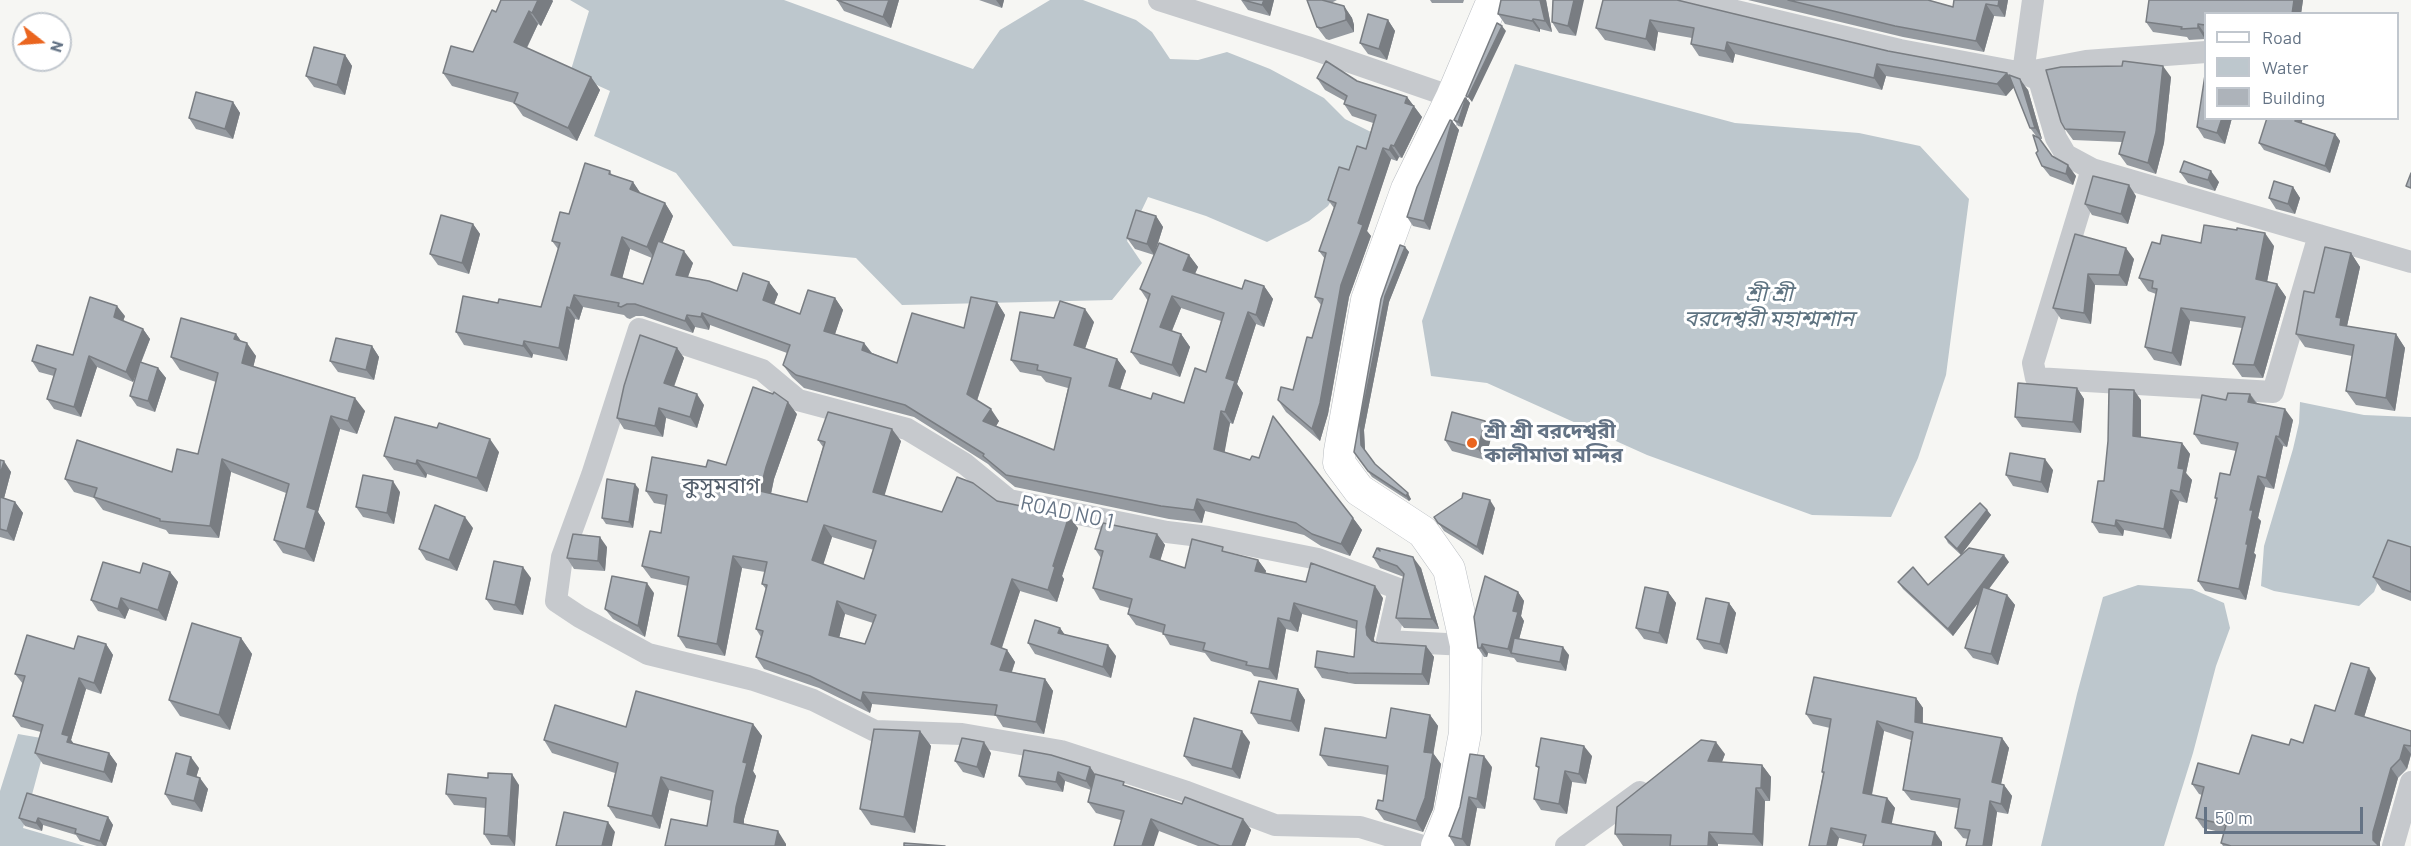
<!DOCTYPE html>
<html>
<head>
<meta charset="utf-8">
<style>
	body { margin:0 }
	#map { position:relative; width:2411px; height:846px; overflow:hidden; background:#f6f6f3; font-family:Barlow,sans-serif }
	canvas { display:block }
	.legend { position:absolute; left:2204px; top:12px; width:195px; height:108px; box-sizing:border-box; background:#fff; border:2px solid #c1c7ce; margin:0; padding:8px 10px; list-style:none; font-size:18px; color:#647385 }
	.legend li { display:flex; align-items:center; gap:12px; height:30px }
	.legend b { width:30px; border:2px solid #c1c7ce }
	.north { position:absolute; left:12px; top:12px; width:60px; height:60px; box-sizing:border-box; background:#fff; border:2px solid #c1c7ce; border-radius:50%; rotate:107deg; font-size:16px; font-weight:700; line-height:24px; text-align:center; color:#647385 }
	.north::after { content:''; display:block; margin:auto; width:21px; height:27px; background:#ea651f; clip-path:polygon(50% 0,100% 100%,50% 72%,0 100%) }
	.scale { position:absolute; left:2204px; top:807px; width:159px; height:27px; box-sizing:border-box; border:3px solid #647385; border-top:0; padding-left:8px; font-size:18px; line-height:21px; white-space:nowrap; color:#647385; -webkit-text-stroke:4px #fff; paint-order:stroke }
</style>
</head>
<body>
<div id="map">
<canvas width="2411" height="846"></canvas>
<ul class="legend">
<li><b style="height:8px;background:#fff"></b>Road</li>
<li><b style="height:16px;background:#bdc7cd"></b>Water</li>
<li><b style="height:16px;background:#adb3ba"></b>Building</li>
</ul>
<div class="north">N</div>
<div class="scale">50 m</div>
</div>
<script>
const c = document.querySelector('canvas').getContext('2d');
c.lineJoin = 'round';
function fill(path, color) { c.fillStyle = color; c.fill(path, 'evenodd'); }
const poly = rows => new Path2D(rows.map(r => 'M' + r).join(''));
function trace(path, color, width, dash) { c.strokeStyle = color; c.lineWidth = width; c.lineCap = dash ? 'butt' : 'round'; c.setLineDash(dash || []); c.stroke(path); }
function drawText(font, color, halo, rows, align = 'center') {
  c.font = font + ' Barlow,"Noto Sans Bengali",sans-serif'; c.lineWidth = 6; c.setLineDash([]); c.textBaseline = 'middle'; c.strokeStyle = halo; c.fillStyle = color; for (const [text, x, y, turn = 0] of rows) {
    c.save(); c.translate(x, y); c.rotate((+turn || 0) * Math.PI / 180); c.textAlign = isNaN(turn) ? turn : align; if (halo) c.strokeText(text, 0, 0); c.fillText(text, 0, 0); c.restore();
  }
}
fill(poly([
	[570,0,784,0,973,69,1000,30,1050,0,1083,0,1136,20,1152,32,1170,59,1198,60,1227,52,1270,69,1324,98,1345,119,1373,133,1367,154,1359,150,1352,161,1358,166,1346,176,1328,206,1309,221,1267,242,1206,216,1148,197,1127,241,1142,263,1112,300,902,305,856,258,733,246,676,173,594,136,610,91,570,73,589,11],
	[1515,64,1735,123,1859,133,1920,146,1969,199,1946,375,1918,458,1891,517,1812,515,1647,455,1487,383,1431,376,1422,321],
	[2300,402,2364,415,2411,417,2411,546,2393,544,2374,592,2359,606,2274,591,2261,586,2264,546,2293,449,2299,423],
	[2138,585,2192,589,2224,603,2230,628,2216,666,2193,753,2164,846,2041,846,2077,694,2103,597],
	[18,734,47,739,23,828,85,846,0,846,0,791]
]), '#bdc7cd');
const secondary = poly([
	[1437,846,1450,814,1465,733,1466,645,1449,569,1423,532,1359,490,1339,463,1340,451,1367,300,1407,189,1452,97,1493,0]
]);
trace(secondary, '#b8bcc1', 33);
trace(poly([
	[1159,0,1307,47,1452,97],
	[1690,0,1900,50,2023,73,2039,80,2056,138,2066,155,2092,169,2411,262],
	[2033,0,2023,73,2086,61,2206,52],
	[2092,169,2033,363,2036,378,2273,392,2319,235],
	[1423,846,1360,827,1275,825,1187,792,1061,751,962,734,875,731,813,700,754,680,648,654,580,617,556,601,562,557,592,475,639,329,762,370,798,400,907,429,965,464,1009,500,1167,532,1208,537,1318,559,1399,589,1387,641,1466,645],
	[1566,846,1640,792],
	[2393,846,2411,782]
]), '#c6c9cd', 22);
trace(secondary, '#fff', 32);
fill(poly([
	[501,0,552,0,553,1,541,26,538,24,527,48,591,77,600,90,577,141,523,116,514,103,452,86,443,73,473,52,496,12],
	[837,0,899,0,891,28,844,11],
	[979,0,1004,0,1002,8],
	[1241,0,1274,0,1270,16,1248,10],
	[1307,0,1337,0,1331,3,1344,6,1352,18,1354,25,1354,32,1329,40,1326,39,1317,27],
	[1430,0,1464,0,1463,3,1432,3],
	[1501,0,1546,0,1552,32,1540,29,1540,32,1505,24,1498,14],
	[1553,0,1576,36,1559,33,1552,22],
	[1748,0,1928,0,1953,7,1954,0,2008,0,2005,17,1994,16,1984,52,1903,37],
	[2149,0,2303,0,2301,14,2205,14,2205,39,2189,40,2187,37,2153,32,2146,22],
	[1678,1,1888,51,2007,73,2009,76,2028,90,2042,139,2040,139,2052,156,2076,176,2073,185,2050,176,2042,166,2038,151,2037,137,2030,128,2014,87,2006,96,1886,76,1882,90,1735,54,1733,63,1699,56,1691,44,1692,38,1658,32,1655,51,1605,40,1596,28],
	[1388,20,1395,31,1387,60,1368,54,1360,43],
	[345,55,352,66,345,95,314,87,306,76],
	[2171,77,2164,143,2156,174,2127,165,2119,154,2122,142,2073,140,2065,129],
	[1317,78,1357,81,1407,97,1422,117,1402,158,1399,157,1397,161,1391,159,1367,231,1371,236,1349,297,1328,414,1320,441,1286,412,1278,400,1293,390,1312,338,1321,305,1315,297,1325,259,1319,251,1334,208,1328,200,1366,149,1373,123,1352,116,1344,104,1345,101,1325,90],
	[1466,98,1470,103,1462,127,1458,126,1454,120],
	[233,102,240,113,233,139,196,129,189,118],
	[2205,118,2232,118,2225,144,2204,138,2197,127],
	[1452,121,1459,130,1430,230,1413,226,1407,217],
	[2301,124,2335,134,2340,141,2330,173,2264,150,2259,143],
	[610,171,612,175,633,182,641,194,665,203,673,216,662,243,693,263,688,277,737,291,769,282,778,294,774,304,800,314,835,298,843,310,835,334,864,343,872,353,897,363,964,328,997,302,1005,315,977,401,999,421,996,426,1054,450,1068,388,1046,382,1041,376,1020,372,1011,360,1054,318,1094,322,1085,349,1117,359,1126,371,1120,390,1151,399,1184,403,1206,372,1221,321,1181,308,1172,331,1181,334,1190,347,1180,377,1140,364,1131,352,1148,301,1140,289,1154,255,1135,249,1127,238,1156,216,1163,227,1156,250,1189,255,1198,267,1195,274,1242,289,1264,286,1273,299,1264,327,1256,324,1237,384,1243,393,1233,424,1230,423,1224,452,1353,518,1362,530,1350,556,1321,546,1304,535,1205,511,1202,523,1169,519,1015,487,992,468,988,464,914,417,804,388,792,377,783,365,787,353,710,325,709,330,695,327,693,333,643,316,636,316,630,319,627,318,624,315,583,307,579,320,575,319,567,361,533,354,532,358,464,345,456,332,498,303,541,307,558,249,552,241,569,214],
	[630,249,652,258,643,284,622,278],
	[2180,172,2219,182,2215,191,2188,183],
	[2293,187,2300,198,2295,214,2276,209,2269,198],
	[2136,196,2128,224,2092,215,2085,204],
	[473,224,480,234,469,274,438,265,430,254],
	[2075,234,2134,259,2127,286,2095,285,2091,324,2061,319,2053,308],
	[2201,243,2274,246,2267,282,2277,284,2286,297,2263,378,2242,377,2233,364,2242,328,2190,321,2181,366,2154,360,2145,347,2156,294,2148,291,2139,278,2160,244],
	[1405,247,1409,252,1389,302,1364,430,1365,450,1375,464,1411,499,1409,501,1372,477,1354,452,1381,299],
	[2351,253,2360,267,2347,326,2396,334,2405,348,2395,411,2356,405,2346,391,2352,356,2305,347,2296,334],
	[125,316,123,321,143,329,150,339,141,363,158,368,166,378,155,412,137,406,130,396,137,373,133,382,97,367,81,417,54,409,47,399,54,376,39,372,32,361,73,355],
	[236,334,241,341,256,356,253,367,365,411,357,434,340,429,318,512,325,523,314,562,283,553,274,540,286,493,231,472,219,538,169,534,166,530,103,510,94,498,74,492,65,479,172,472,198,454,216,382,180,370,171,357],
	[372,346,379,357,374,380,338,372,330,361],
	[677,348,684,358,674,387,704,405,697,428,666,418,663,437,624,429,617,418],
	[2077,388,2084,399,2081,433,2022,427,2015,417],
	[2250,394,2257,403,2293,420,2287,447,2283,446,2274,489,2265,487,2258,518,2261,521,2254,553,2256,555,2246,600,2205,591,2198,581,2217,500,2215,498,2230,475,2236,451,2201,444,2194,434,2226,400],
	[2141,400,2141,437,2182,443,2190,454,2186,473,2192,480,2187,503,2179,501,2171,539,2124,530,2123,536,2099,533,2092,522,2104,481],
	[797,414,774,479,771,494,807,502,823,447,818,440,901,441,884,495,942,512,997,501,1078,528,1062,576,1064,579,1057,602,1020,591,1002,648,1007,650,1015,662,1012,672,1045,679,1053,691,1044,734,1003,727,996,716,872,704,870,713,819,688,764,669,756,657,761,637,756,629,766,589,762,584,765,572,742,568,725,656,686,648,678,636,688,586,651,578,642,566,661,533,665,505,654,503,646,491,706,467,726,465],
	[832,537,874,550,864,579,823,564],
	[845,614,873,623,865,644,839,637],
	[1485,421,1493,431,1485,460,1452,451,1445,440],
	[499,452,487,492,427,474,426,478,394,470,384,456],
	[0,460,11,472,4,498,15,502,23,513,14,541,0,537],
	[2053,470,2048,493,2013,486,2006,475],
	[639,489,633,528,606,524,602,518],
	[400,492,394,524,363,517,356,507],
	[1495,508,1483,555,1444,531,1434,517],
	[1987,510,1991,515,1961,555,1948,543,1945,537],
	[473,528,457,571,426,560,419,549],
	[1157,534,1165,545,1160,560,1185,568,1227,552,1258,560,1266,571,1265,573,1383,598,1374,638,1374,642,1378,643,1426,646,1434,657,1429,685,1355,684,1322,678,1315,667,1354,657,1356,629,1302,614,1298,632,1286,629,1277,680,1254,676,1251,672,1211,661,1205,653,1170,645,1163,633,1136,625,1128,614,1129,608,1100,600,1093,588,1101,558,1095,549],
	[607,547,605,571,574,569,567,558],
	[2411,547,2411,601,2382,590,2373,577],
	[1380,551,1421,568,1439,629,1404,628,1396,618,1404,577,1380,568,1373,557],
	[2009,562,1989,589,2007,595,2015,605,1998,665,1973,658,1965,648,1978,603,1953,636,1903,589,1898,582,1928,585],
	[170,572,178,582,166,621,129,609,125,619,98,611,91,600,140,573],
	[531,578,523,615,494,610,486,599],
	[1518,592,1524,601,1521,616,1524,621,1519,639,1569,655,1566,671,1517,662,1514,658,1488,653,1487,657,1484,657,1478,648],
	[1668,592,1676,603,1667,644,1644,639,1636,628],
	[654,593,645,637,613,619,605,609],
	[1729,603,1736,613,1727,654,1704,649,1697,639],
	[1060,628,1065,635,1116,656,1111,678,1035,654,1028,643],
	[241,638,252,654,230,730,180,716,169,700],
	[106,644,113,655,101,694,86,689,71,740,74,744,109,753,117,764,112,783,43,764,35,753,41,732,21,727,13,716,23,684,15,674,74,649],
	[2376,678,2364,717,2411,731,2411,755,2407,769,2398,778,2380,842,2380,846,2223,846,2221,843,2224,833,2203,828,2196,818,2202,795,2199,794,2192,784,2239,774,2289,745,2303,743,2335,711],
	[1298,689,1305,700,1299,732,1258,724,1251,713],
	[1916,698,1923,708,1923,724,2002,738,2009,748,2001,784,2004,785,2012,796,2008,814,1997,812,1992,846,1966,846,1968,839,1963,838,1955,828,1958,808,1911,800,1903,790,1911,740,1884,731,1872,795,1887,798,1895,808,1891,823,1942,842,1942,846,1863,846,1864,844,1839,838,1809,846,1823,774,1822,772,1830,728,1813,724,1806,714],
	[1430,715,1438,726,1433,753,1441,764,1433,809,1423,832,1384,820,1376,809,1383,801,1387,775,1328,766,1320,755,1386,738],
	[753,724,762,736,753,771,756,776,744,819,744,824,786,844,786,846,665,846,707,826,712,801,669,790,660,829,616,818,608,806,615,773,552,753,544,740,626,727],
	[920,731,931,746,915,833,871,825,860,809],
	[1250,742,1240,779,1192,766,1184,756],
	[991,753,984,778,963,772,955,761],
	[1725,754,1722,762,1762,765,1771,777,1770,801,1765,801,1763,846,1718,844,1718,846,1623,846,1615,834],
	[1592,756,1586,784,1572,782,1567,814,1541,810,1534,799,1539,769,1536,766],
	[1090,767,1095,775,1127,786,1182,804,1243,819,1251,830,1245,846,1198,846,1159,831,1096,813,1088,802,1091,790,1065,781,1063,792,1026,785,1019,776],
	[1492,767,1485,809,1477,808,1470,846,1455,846,1449,836,1460,807],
	[199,768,196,777,208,789,202,812,172,805,165,794],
	[488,778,519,785,515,846,491,845,484,834,486,808,454,805,446,794],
	[108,817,113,825,106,846,97,846,80,841,76,835,43,825,42,831,25,826,19,818]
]), '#959aa0');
fill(poly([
	[538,0,552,0,553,1,541,26,532,13],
	[889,0,899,0,891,28,883,17],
	[996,0,1004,0,1002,8],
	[1264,0,1274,0,1270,16,1262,5],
	[1540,0,1546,0,1552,32,1545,21],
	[1574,0,1584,0,1576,36,1568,26],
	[1999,0,2008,0,2005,17,1998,6],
	[2294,0,2303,0,2301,14,2292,14],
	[1986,4,1994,16,1984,52,1976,41],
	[1344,6,1352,18,1354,25,1354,32,1346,20],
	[529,11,538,24,523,55,514,42],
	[1533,19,1540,29,1540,32,1532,21],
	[1388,20,1395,31,1387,60,1379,49],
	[1650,20,1658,32,1655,51,1646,39],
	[2198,24,2205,34,2205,39,2198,28],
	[1502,26,1506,31,1472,102,1468,97],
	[1727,42,1735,54,1733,63,1725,51],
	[345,55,352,66,345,95,337,85],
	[1877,64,1886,76,1882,90,1874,78],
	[2163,66,2171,77,2164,143,2156,174,2148,163],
	[2007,73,2016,85,2006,96,1997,84],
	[591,77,600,90,577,141,568,128],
	[2020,79,2028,90,2042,139,2035,128],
	[1407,97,1422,117,1402,158,1394,146],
	[1466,98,1470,103,1462,127,1458,122],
	[233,102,240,113,233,139,225,129],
	[2222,118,2232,118,2225,144,2217,133],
	[2296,118,2303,118,2300,129,2295,121],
	[1452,121,1459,130,1430,230,1424,221],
	[2335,134,2340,141,2330,173,2325,166],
	[1391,145,1399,157,1397,161,1389,150],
	[1383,148,1391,159,1367,231,1371,236,1349,297,1328,414,1320,441,1312,429,1341,285,1358,223],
	[2068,165,2076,176,2073,185,2066,174],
	[2211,171,2219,182,2215,191,2208,180],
	[633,182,641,194,630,189],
	[2129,185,2136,196,2128,224,2121,214],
	[2293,187,2300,198,2295,214,2288,204],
	[665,203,673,216,656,260,647,247],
	[1156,216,1163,227,1154,255,1147,244],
	[473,224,480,234,469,274,462,263],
	[2265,233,2274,246,2265,292,2256,279],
	[622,237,630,249,620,287,611,275],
	[1405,247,1409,252,1389,302,1364,430,1365,450,1361,445,1360,425,1385,296],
	[2126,248,2134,259,2127,286,2119,275],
	[684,251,693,263,684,287,676,275],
	[2351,253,2360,267,2347,326,2351,331,2340,325,2336,317],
	[1189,255,1198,267,1191,282,1183,270],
	[2088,274,2095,285,2091,324,2084,313],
	[769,282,778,294,771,313,763,300],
	[2277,284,2286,297,2263,378,2254,365],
	[1264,286,1273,299,1264,327,1256,315],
	[574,295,583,307,579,320,570,308],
	[1172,296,1181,308,1168,340,1160,327],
	[835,298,843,310,832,343,824,331],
	[997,302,1005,315,975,406,967,394],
	[117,306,125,316,121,327,114,317],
	[567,307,575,319,567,361,559,348],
	[2181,308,2190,321,2181,366,2172,353],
	[1085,309,1094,322,1082,357,1074,345],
	[1248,312,1256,324,1237,384,1243,393,1233,424,1225,412,1226,378],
	[702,313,710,325,709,330,701,317],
	[687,315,695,327,693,333,685,321],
	[143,329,150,339,133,382,126,372],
	[236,334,245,347,234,339],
	[1181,334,1190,347,1180,377,1172,365],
	[2396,334,2405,348,2395,411,2386,398],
	[524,341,533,354,532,358,523,346],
	[247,343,256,356,251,376,242,363],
	[864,343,873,355,862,350],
	[372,346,379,357,374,380,366,370],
	[677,348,684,358,671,394,664,383],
	[89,356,97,367,81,417,74,407],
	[1117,359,1126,371,1117,398,1109,386],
	[158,368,166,378,155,412,148,401],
	[2077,388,2084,399,2081,433,2073,422],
	[2134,390,2141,400,2141,447,2133,436],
	[697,394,704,405,697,428,690,417],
	[2250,394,2257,405,2248,402],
	[355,398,365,411,357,434,348,421],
	[788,402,797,414,774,479,769,503,760,491,766,467],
	[659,408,666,418,663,437,655,426],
	[991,409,999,421,992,433,983,421],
	[2285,409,2293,420,2287,447,2279,437],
	[1221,411,1230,423,1223,461,1214,449],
	[331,416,340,429,318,512,325,523,314,562,305,549,307,507],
	[1485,421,1493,431,1485,460,1478,449],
	[892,429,901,441,882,504,873,492],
	[2276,436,2283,446,2274,489,2266,478],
	[490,439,499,452,487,492,477,478],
	[2182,443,2190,454,2186,473,2192,480,2187,503,2180,492,2178,468],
	[222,459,231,472,219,538,210,526],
	[2045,459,2053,470,2048,493,2041,482],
	[417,460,427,474,426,478,416,464],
	[4,461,11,472,2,506,0,504,0,475],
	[2258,476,2265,487,2258,518,2261,521,2254,553,2256,555,2246,600,2239,589,2246,544,2250,510],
	[393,481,400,492,394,524,387,513],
	[635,484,639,489,633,528,629,522],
	[2171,490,2179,501,2171,539,2164,529],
	[1408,493,1411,499,1409,501,1406,496],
	[1197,499,1205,511,1202,523,1194,510],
	[1490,500,1495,508,1483,555,1477,547],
	[15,502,23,513,14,541,7,531],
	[1987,510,1991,515,1961,555,1957,549],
	[1069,516,1078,528,1062,576,1064,579,1057,602,1048,590,1053,566],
	[465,517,473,528,457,571,449,560],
	[1353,518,1362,530,1350,556,1341,544],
	[2116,520,2124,530,2123,536,2115,526],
	[824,525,832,537,821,572,812,560],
	[1157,534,1165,545,1158,568,1150,557],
	[600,537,607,547,605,571,598,561],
	[2004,555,2009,562,1953,636,1948,629],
	[733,556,742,568,725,656,717,644],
	[1413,557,1421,568,1439,629,1432,619],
	[1258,560,1266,571,1263,582,1255,571],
	[523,567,531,578,523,615,515,605],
	[170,572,178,582,166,621,158,610],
	[1012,579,1020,591,999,656,991,644],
	[647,583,654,593,645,637,638,626],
	[1375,586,1383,598,1374,638,1375,646,1367,635,1366,627],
	[1518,592,1524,601,1521,616,1524,621,1515,654,1511,653,1514,658,1508,649,1513,611],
	[1668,592,1676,603,1667,644,1659,633],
	[2007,595,2015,605,1998,665,1991,654],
	[121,598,129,609,125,619,118,609],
	[837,601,845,614,837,647,829,635],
	[1294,603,1302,614,1298,632,1290,621],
	[1729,603,1736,613,1727,654,1720,644],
	[1278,618,1286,629,1277,680,1269,669],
	[1060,628,1067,638,1058,633],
	[241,638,252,654,230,730,219,715],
	[106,644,113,655,101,694,94,683],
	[1482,644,1488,653,1487,657,1481,648],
	[1108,645,1116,656,1111,678,1103,667],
	[1426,646,1434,657,1429,685,1422,674],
	[1563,647,1569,655,1566,671,1560,662],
	[1007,650,1015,662,1008,682,1000,670],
	[2369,668,2376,678,2362,724,2355,714],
	[79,678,86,689,71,740,76,747,75,752,62,734],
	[1045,679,1053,691,1044,734,1036,722],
	[1298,689,1305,700,1299,732,1291,721],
	[863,692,872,704,870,713,861,701],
	[1916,698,1923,708,1922,733,1915,722],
	[1430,715,1438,726,1432,762,1424,752],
	[1877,721,1884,731,1870,803,1863,793],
	[753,724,762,736,753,771,756,776,744,819,743,835,734,822,736,807,743,762],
	[920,731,931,746,915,833,904,817],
	[1242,731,1250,742,1240,779,1232,769],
	[2002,738,2009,748,1999,793,1992,782],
	[984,742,991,753,984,778,977,767],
	[1716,742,1725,754,1717,774,1708,761],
	[2404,745,2411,754,2407,769,2400,759],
	[1584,746,1592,756,1586,784,1579,774],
	[109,753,117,764,112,783,104,772],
	[1433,753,1441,764,1433,809,1423,832,1416,821],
	[1484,756,1492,767,1485,809,1477,799],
	[191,757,199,768,194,785,187,774],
	[1762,765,1771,777,1770,801,1761,788],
	[1090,767,1097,777,1092,790,1086,781],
	[2391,768,2398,778,2380,842,2380,846,2377,846,2373,840,2373,832],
	[1565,771,1572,782,1567,814,1559,804],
	[1058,772,1065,781,1063,792,1056,782],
	[512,774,519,785,515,846,508,836],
	[661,777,669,790,660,829,652,816],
	[200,778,208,789,202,812,194,801],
	[2004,785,2012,796,2008,814,2001,804],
	[1756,788,1765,801,1763,846,1753,834],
	[1469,797,1477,808,1470,846,1467,846,1462,839],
	[1887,798,1895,808,1890,832,1882,822],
	[1990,801,1997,812,1992,846,1983,846],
	[108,817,113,825,106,846,104,846,100,841],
	[38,818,43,825,42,831,36,823],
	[1151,819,1159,831,1154,846,1142,846],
	[1243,819,1251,830,1245,846,1232,846],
	[608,822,615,832,612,846,602,846],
	[1831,828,1839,838,1837,846,1827,846],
	[778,831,786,844,786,846,775,846],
	[1709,832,1718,844,1718,846,1708,846],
	[1935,832,1942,842,1942,846,1932,846]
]), '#797d82');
const building = poly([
	[501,0,538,0,532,13,529,11,514,42,591,77,568,128,514,103,518,93,443,73,451,46,473,52,492,10,496,12,501,0],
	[837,0,889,0,883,17,837,0],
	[1243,0,1264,0,1262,5,1243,0],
	[1307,0,1322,0,1344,6,1346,13,1346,20,1321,28,1317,27,1307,0],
	[1501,0,1540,0,1545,21,1533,19,1532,21,1498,14,1501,0],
	[1553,0,1574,0,1568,26,1552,22,1553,0],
	[1603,0,1677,0,1888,51,2007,73,1997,84,1877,64,1874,78,1727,42,1725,51,1691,44,1694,28,1650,20,1646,39,1596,28,1603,0],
	[1788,0,1928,0,1953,7,1954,0,1999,0,1998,6,1986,4,1976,41,1895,26,1788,0],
	[2149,0,2294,0,2292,14,2205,14,2205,25,2198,24,2198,28,2181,29,2182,27,2146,22,2149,0],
	[1368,14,1388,20,1379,49,1360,43,1368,14],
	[1497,23,1502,26,1468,97,1466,96,1497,23],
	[314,47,345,55,337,85,306,76,314,47],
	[1326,61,1357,81,1407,97,1405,103,1414,106,1394,146,1391,145,1389,150,1383,148,1358,223,1363,225,1341,285,1320,403,1312,429,1278,400,1281,387,1293,390,1307,337,1312,338,1323,299,1315,297,1326,253,1319,251,1336,203,1328,200,1339,167,1349,170,1357,146,1366,149,1376,115,1344,104,1347,96,1317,78,1326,61],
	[2123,61,2163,66,2156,132,2148,163,2119,154,2125,132,2065,129,2061,122,2046,70,2061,67,2122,66,2123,61],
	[2009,75,2020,79,2035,128,2030,128,2009,75],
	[2205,75,2205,118,2222,118,2217,133,2197,127,2205,75],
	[196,92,233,102,225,129,189,118,196,92],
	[1465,98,1466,98,1458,122,1454,120,1465,98],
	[2267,118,2296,118,2295,121,2335,134,2325,166,2259,143,2267,118],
	[1450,120,1452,121,1424,221,1407,217,1417,187,1450,120],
	[2033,135,2039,138,2052,156,2068,165,2066,174,2042,166,2036,153,2038,151,2033,135],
	[2184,161,2211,171,2208,180,2180,172,2184,161],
	[585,163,610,171,609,174,633,182,630,189,665,203,647,247,622,237,611,275,643,284,658,241,684,251,676,275,709,281,737,291,743,273,769,282,763,300,800,314,808,290,835,298,824,331,864,343,862,350,897,363,912,313,964,328,971,297,997,302,967,394,991,409,983,421,1054,450,1071,378,1037,370,1038,365,1011,360,1020,312,1054,318,1060,301,1085,309,1074,345,1117,359,1109,386,1151,399,1153,393,1184,403,1195,368,1206,372,1224,313,1172,296,1160,327,1181,334,1172,365,1131,352,1150,294,1140,289,1159,243,1189,255,1183,270,1242,289,1245,280,1264,286,1256,315,1248,312,1226,378,1235,381,1225,412,1221,411,1214,449,1250,460,1252,456,1259,458,1273,416,1353,518,1341,544,1312,534,1296,523,1197,499,1194,510,1161,506,1006,475,983,456,984,454,905,405,796,375,783,365,790,345,702,313,701,317,687,315,685,321,635,304,627,304,621,307,618,306,619,303,574,295,570,308,567,307,559,348,524,341,523,346,456,332,463,296,498,303,499,299,541,307,560,243,552,241,560,212,569,214,585,163],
	[2411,173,2411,188,2406,186,2411,173],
	[2093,176,2129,185,2121,214,2085,204,2093,176],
	[2274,181,2293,187,2288,204,2269,198,2274,181],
	[1136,210,1156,216,1147,244,1127,238,1136,210],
	[441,215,473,224,462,263,430,254,441,215],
	[2204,225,2237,230,2237,228,2265,233,2256,279,2277,284,2254,365,2233,364,2245,317,2181,308,2172,353,2145,347,2157,289,2152,288,2153,281,2139,278,2152,242,2160,244,2162,235,2201,243,2204,225],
	[2075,234,2126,248,2119,275,2088,274,2084,313,2053,308,2075,234],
	[1400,245,1405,247,1385,296,1360,425,1361,445,1375,464,1408,493,1406,496,1368,471,1354,452,1381,299,1400,245],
	[2325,247,2351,253,2336,317,2341,318,2340,325,2396,334,2386,398,2346,391,2354,345,2296,334,2304,291,2314,293,2325,247],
	[90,297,117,306,114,317,143,329,126,372,89,356,74,407,47,399,56,369,32,361,37,345,73,355,90,297],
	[181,318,236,334,234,339,247,343,242,363,355,398,348,421,331,416,307,507,316,510,305,549,274,540,289,484,222,459,210,526,160,521,160,519,94,497,97,488,65,479,77,440,172,472,177,449,198,454,218,373,171,357,181,318],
	[640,335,677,348,664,383,697,394,690,417,659,408,655,426,617,418,624,386,640,335],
	[336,338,372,346,366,370,330,361,336,338],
	[140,362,158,368,148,401,130,396,140,362],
	[2018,383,2077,388,2073,422,2015,417,2018,383],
	[753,387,773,394,774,392,788,402,766,467,760,491,807,502,825,442,818,440,828,412,892,429,873,492,942,512,957,477,973,483,997,501,1069,516,1053,566,1055,567,1048,590,1012,579,991,644,1007,650,1000,670,1045,679,1036,722,995,715,997,705,863,692,861,701,810,676,756,657,763,631,756,629,767,585,762,584,767,562,733,556,717,644,678,636,689,577,642,566,650,531,661,533,667,495,646,491,652,457,706,467,708,460,726,465,753,387],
	[824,525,876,541,864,579,812,560,824,525],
	[837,601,876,615,865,644,829,635,837,601],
	[2109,389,2134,390,2133,436,2182,443,2178,468,2184,469,2180,492,2171,490,2164,529,2116,520,2115,526,2092,522,2098,481,2104,481,2108,441,2109,389],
	[2228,393,2250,394,2248,402,2285,409,2279,437,2276,436,2266,478,2258,476,2250,510,2253,510,2246,544,2248,544,2239,589,2198,581,2217,498,2215,498,2220,473,2230,475,2238,443,2194,434,2202,395,2226,400,2228,393],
	[1452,412,1485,421,1478,449,1445,440,1452,412],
	[395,417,437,428,439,423,490,439,477,478,417,460,416,464,384,456,395,417],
	[2010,453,2045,459,2041,482,2006,475,2010,453],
	[0,460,4,461,0,475,0,460],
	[363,475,393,481,387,513,356,507,363,475],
	[607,479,635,484,629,522,602,518,607,479],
	[1463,493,1490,500,1477,547,1438,523,1434,517,1462,498,1463,493],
	[0,497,15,502,7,531,0,529,0,497],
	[1980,503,1987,510,1957,549,1945,537,1980,503],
	[435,505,465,517,449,560,419,549,435,505],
	[1103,523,1157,534,1150,557,1185,568,1192,539,1223,547,1222,551,1258,560,1255,571,1306,582,1311,563,1375,586,1366,627,1367,635,1372,641,1378,643,1426,646,1422,674,1348,673,1315,667,1317,651,1354,657,1357,621,1294,603,1290,621,1278,618,1269,669,1246,665,1247,662,1203,650,1205,643,1163,634,1165,625,1128,614,1132,599,1093,588,1103,551,1095,549,1103,523],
	[573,534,600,537,598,561,567,558,573,534],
	[2388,540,2411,547,2411,592,2373,577,2388,540],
	[1377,548,1380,551,1378,548,1413,557,1432,619,1396,618,1404,574,1397,566,1373,557,1377,548],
	[1969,548,2004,555,1948,629,1898,582,1913,567,1928,585,1969,548],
	[494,561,523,567,515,605,486,599,494,561],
	[103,562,140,573,143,563,170,572,158,610,121,598,118,609,91,600,103,562],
	[612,576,647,583,638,626,605,609,612,576],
	[1485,576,1518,592,1513,611,1518,612,1508,649,1482,644,1481,648,1478,648,1474,617,1485,576],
	[1645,587,1668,592,1659,633,1636,628,1645,587],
	[1983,587,2007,595,1991,654,1965,648,1983,587],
	[1706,598,1729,603,1720,644,1697,639,1706,598],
	[1035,620,1060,628,1058,633,1108,645,1103,667,1028,643,1035,620],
	[192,623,241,638,219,715,169,700,192,623],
	[27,635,74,649,78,636,106,644,94,683,79,678,62,734,69,736,67,742,109,753,104,772,35,753,43,725,13,716,25,676,15,674,27,635],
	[1514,638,1563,647,1560,662,1511,653,1514,638],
	[2351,663,2369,668,2355,714,2411,731,2411,746,2404,745,2400,759,2391,768,2373,832,2373,840,2379,846,2231,846,2221,843,2226,825,2196,818,2204,787,2192,784,2198,763,2239,774,2252,735,2289,745,2291,739,2303,743,2315,705,2335,711,2351,663],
	[1814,677,1916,698,1915,722,2002,738,1992,782,2004,785,2001,804,1990,801,1983,846,1966,846,1970,830,1955,828,1960,799,1903,790,1913,732,1877,721,1863,793,1887,798,1882,822,1935,832,1932,846,1863,846,1866,835,1831,828,1827,846,1809,846,1824,772,1822,772,1831,719,1806,714,1814,677],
	[1259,681,1298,689,1291,721,1251,713,1259,681],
	[636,691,753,724,743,762,747,763,736,807,734,822,778,831,775,846,665,846,671,819,707,826,713,791,661,777,652,816,608,806,618,763,544,740,555,705,626,727,636,691],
	[1391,708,1430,715,1424,752,1433,753,1425,798,1416,821,1376,809,1378,800,1383,801,1388,766,1320,755,1325,728,1386,738,1391,708],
	[1194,718,1242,731,1232,769,1184,756,1194,718],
	[874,729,920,731,904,817,860,809,874,729],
	[962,738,984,742,977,767,955,761,962,738],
	[1541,738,1584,746,1579,774,1565,771,1559,804,1534,799,1539,767,1536,766,1541,738],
	[1701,740,1716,742,1708,761,1762,765,1761,788,1756,788,1753,834,1709,832,1708,846,1670,846,1671,835,1615,834,1617,807,1701,740],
	[1024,750,1051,755,1090,767,1086,781,1058,772,1056,782,1019,776,1024,750],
	[176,753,191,757,187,774,200,778,194,801,165,794,176,753],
	[1470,754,1484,756,1477,799,1469,797,1462,839,1449,836,1460,807,1470,754],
	[488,773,512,774,508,836,484,834,486,798,446,794,448,774,488,778,488,773],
	[1095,774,1124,782,1123,785,1182,804,1185,797,1243,819,1232,846,1220,846,1151,819,1142,846,1114,846,1124,811,1088,802,1095,774],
	[27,793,108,817,100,841,75,833,76,829,38,818,36,823,19,818,27,793],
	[564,812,608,822,602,846,556,846,564,812],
	[904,843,945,846,904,846,904,843]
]);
fill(building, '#adb3ba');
trace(building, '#797d82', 1.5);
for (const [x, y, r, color] of [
	[1472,443,6,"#ea651f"]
]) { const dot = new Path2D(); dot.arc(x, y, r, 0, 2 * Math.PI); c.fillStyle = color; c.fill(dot); trace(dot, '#fff', 2); }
drawText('bold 21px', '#647385', '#fff', [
	["শ্রী শ্রী বরদেশ্বরী",1484,431],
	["কালীমাতা মন্দির",1484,455]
], 'left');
drawText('21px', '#647385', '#fff', [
	["ROAD NO 1",1067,512,12]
]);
drawText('italic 22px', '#5f7482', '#fff', [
	["শ্রী শ্রী",1769,294],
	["বরদেশ্বরী মহাশ্মশান",1769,319]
]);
drawText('22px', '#525d6a', '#fff', [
	["কুসুমবাগ",721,486]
]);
</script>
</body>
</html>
